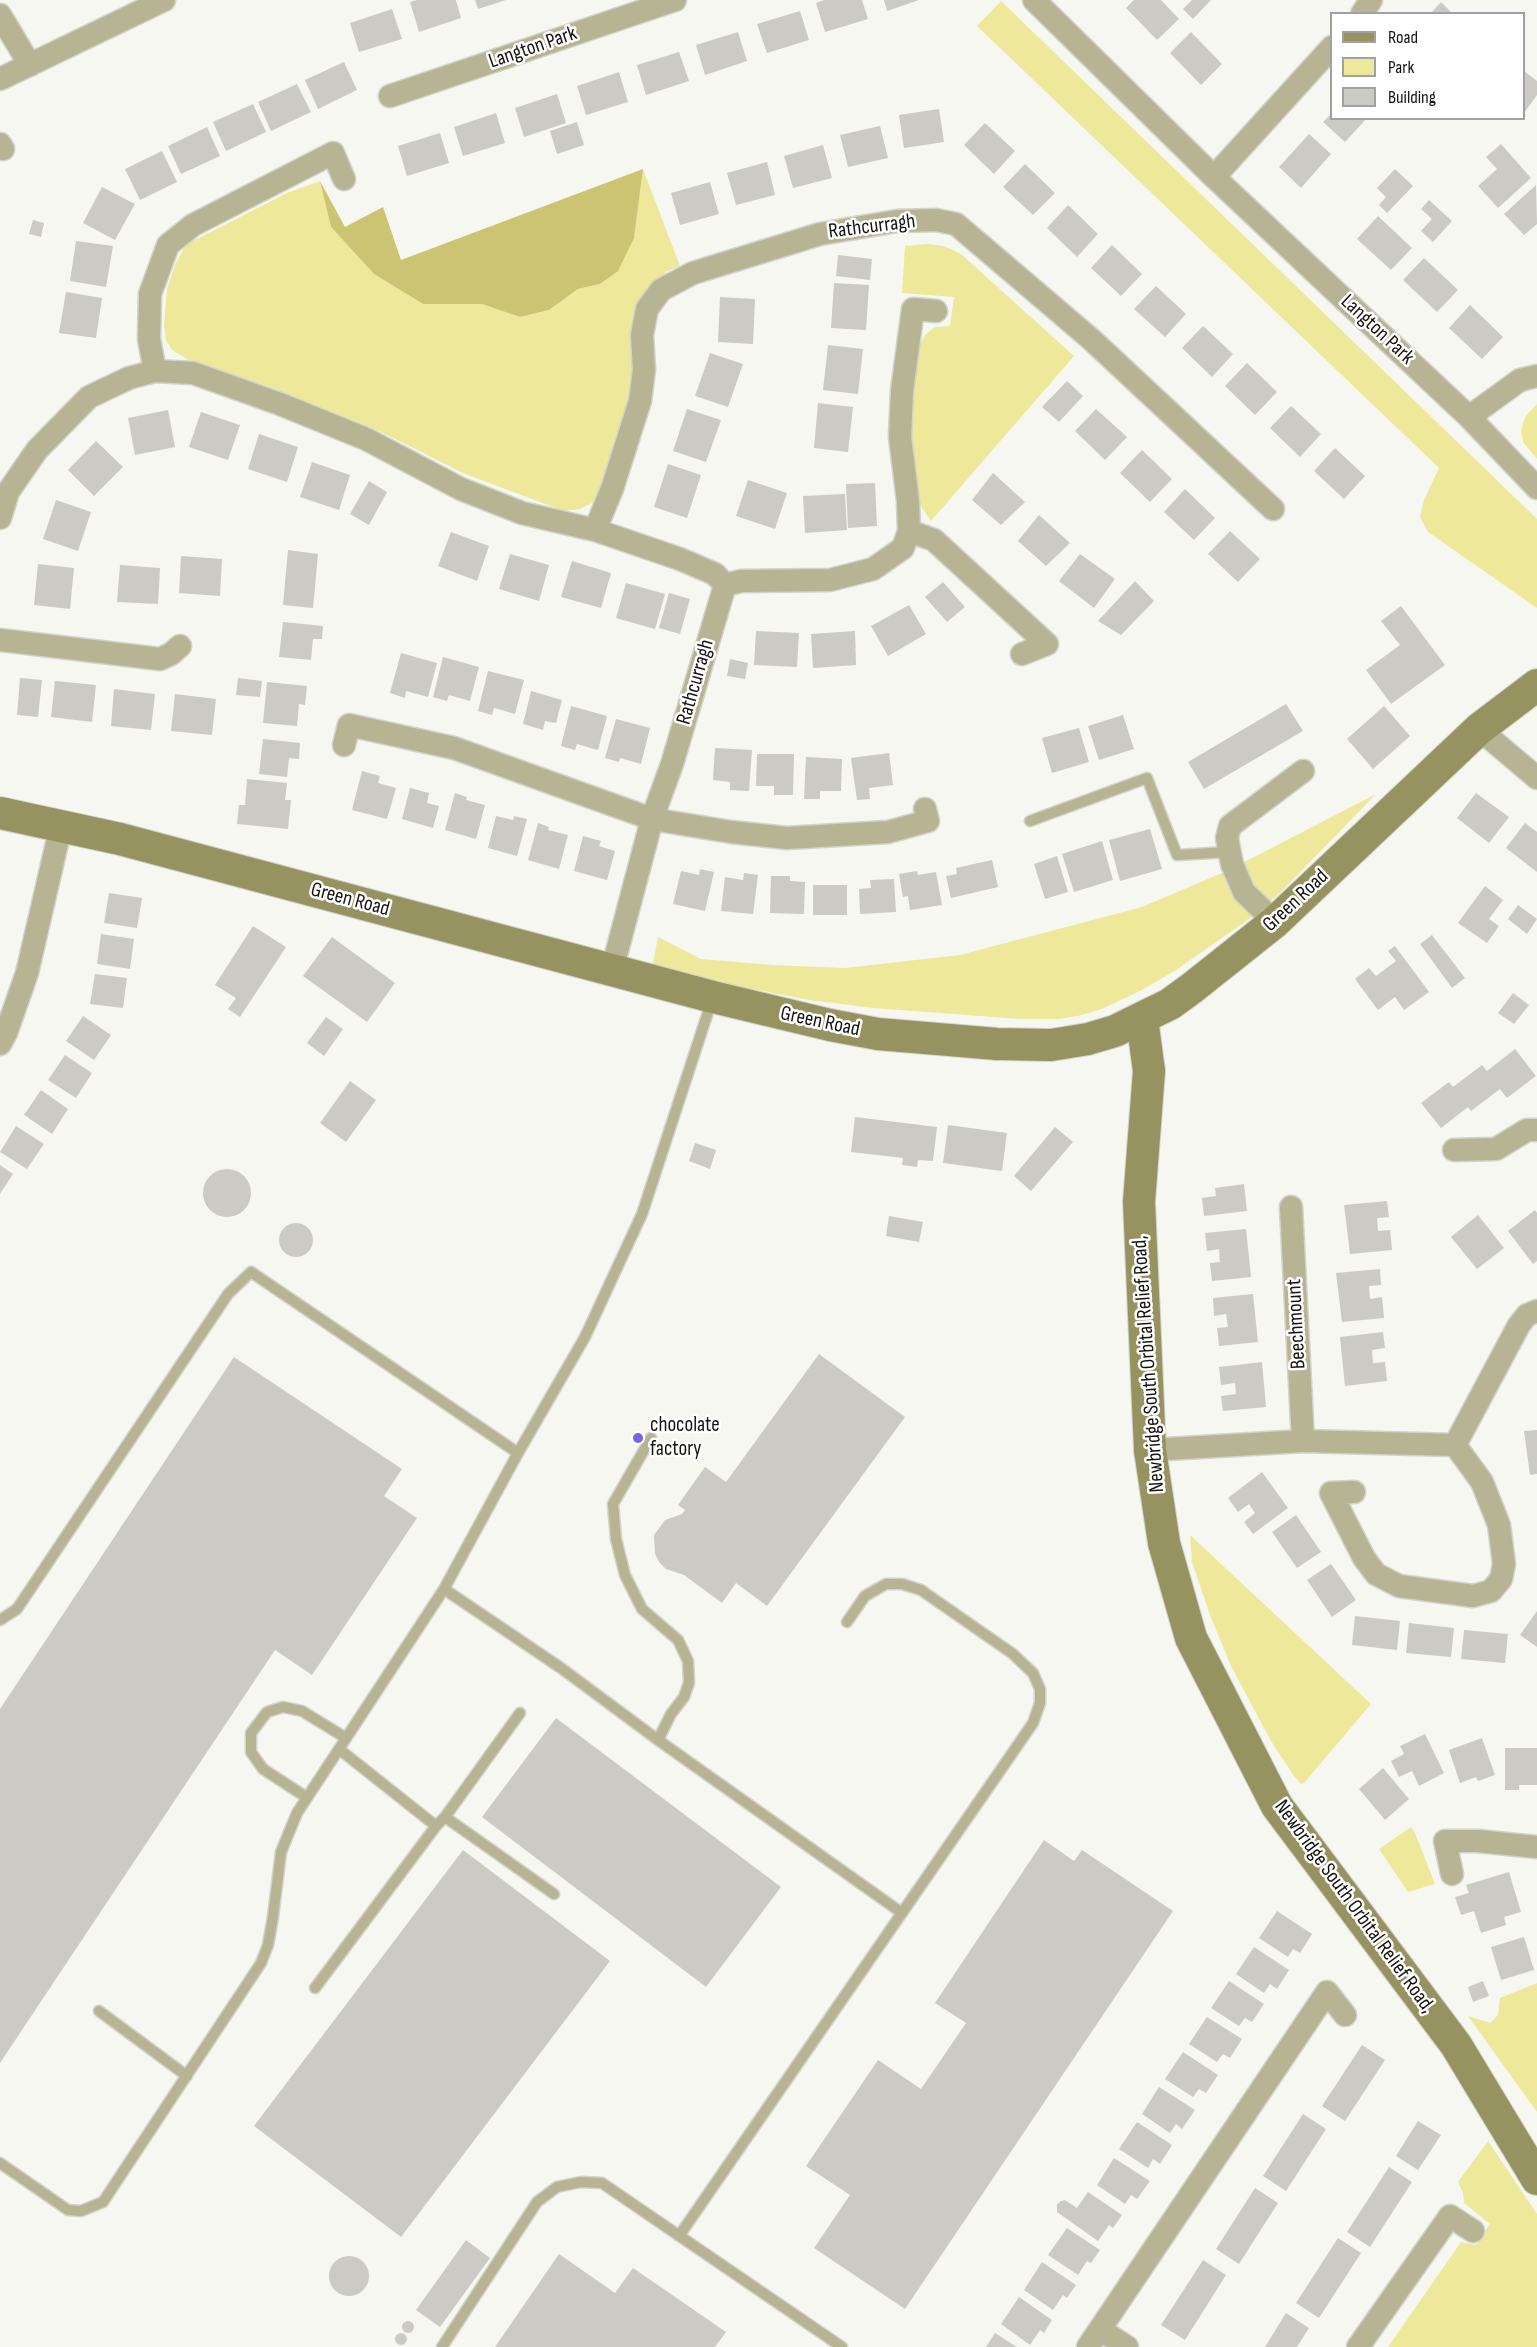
<!DOCTYPE html>
<html>
<head>
<meta charset="utf-8">
<style>
	body { margin:0 }
	#map { position:relative; width:1537px; height:2347px; overflow:hidden; background:#f7f7f2; font-family:"Sofia Sans Condensed",sans-serif }
	canvas { display:block }
	.legend { position:absolute; left:1330px; top:12px; width:195px; height:108px; box-sizing:border-box; background:#fff; border:2px solid #a1a1a0; margin:0; padding:8px 10px; list-style:none; font-size:18px; color:#141312 }
	.legend li { display:flex; align-items:center; gap:12px; height:30px }
	.legend b { width:30px; border:2px solid #a1a1a0 }
</style>
</head>
<body>
<div id="map">
<canvas width="1537" height="2347"></canvas>
<ul class="legend">
<li><b style="height:8px;background:#979360"></b>Road</li>
<li><b style="height:16px;background:#eee89b"></b>Park</li>
<li><b style="height:16px;background:#cbcac5"></b>Building</li>
</ul>
</div>
<script>
const c = document.querySelector('canvas').getContext('2d');
c.lineJoin = 'round';
function fill(path, color) { c.fillStyle = color; c.fill(path, 'evenodd'); }
const poly = rows => new Path2D(rows.map(r => 'M' + r).join(''));
function trace(path, color, width, dash) { c.strokeStyle = color; c.lineWidth = width; c.lineCap = dash ? 'butt' : 'round'; c.setLineDash(dash || []); c.stroke(path); }
function drawText(font, color, halo, rows, align = 'center') {
  c.font = font + ' "Sofia Sans Condensed",sans-serif'; c.lineWidth = 5; c.setLineDash([]); c.textBaseline = 'middle'; c.strokeStyle = halo; c.fillStyle = color; for (const [text, x, y, turn = 0] of rows) {
    c.save(); c.translate(x, y); c.rotate((+turn || 0) * Math.PI / 180); c.textAlign = isNaN(turn) ? turn : align; if (halo) c.strokeText(text, 0, 0); c.fillText(text, 0, 0); c.restore();
  }
}
fill(poly([
	[1001,1,1537,519,1537,608,1428,532,1420,517,1424,500,1439,468,977,26],
	[643,169,680,266,665,272,669,280,632,332,633,390,600,488,594,502,580,509,564,511,465,474,383,433,268,386,194,363,172,350,166,340,164,325,167,289,175,265,184,248,191,242,287,193,320,181,331,227,374,274,423,304,482,304,520,317,549,310,578,289,600,284,634,238],
	[928,244,944,246,961,254,1074,356,931,521,920,505,915,485,911,451,912,404,920,345,925,335,935,327,950,326,954,297,902,293,905,246],
	[1537,404,1537,459,1523,442,1521,430,1525,417],
	[1376,794,1280,893,1249,919,1176,970,1142,990,1102,1009,1078,1016,1059,1019,1020,1019,873,1008,809,1000,692,977,658,969,653,963,658,937,701,959,773,965,845,968,960,955,1142,907,1229,870],
	[1190,1535,1371,1704,1304,1783,1301,1784,1294,1776,1271,1741,1231,1666,1210,1615,1192,1562],
	[1411,1827,1415,1833,1435,1884,1408,1892,1379,1849],
	[1537,1983,1537,2112,1468,2016,1490,2023,1498,2015,1500,1998],
	[1488,2141,1537,2214,1537,2347,1388,2347,1461,2242,1476,2245,1490,2224,1464,2203,1463,2193,1458,2182]
]), '#eee89b');
fill(poly([
	[643,169,634,238,618,271,600,284,578,289,549,310,520,317,482,304,423,304,374,274,331,227,320,181,345,227,383,207,401,260]
]), '#cbc573');
fill(poly([
	[417,0,456,0,461,18,419,32,410,2],
	[475,0,506,0,478,9],
	[824,0,862,0,868,19,825,32,816,3],
	[884,0,919,0,887,11],
	[1134,0,1161,0,1179,19,1157,40,1126,8],
	[1192,0,1211,0,1193,19,1183,9],
	[1441,2,1453,14,1430,14],
	[392,9,402,39,359,52,350,23],
	[800,11,809,40,767,53,757,24],
	[738,32,747,61,705,75,696,45],
	[1191,32,1222,64,1201,85,1170,53],
	[679,52,689,81,646,95,637,65],
	[344,62,357,90,318,109,305,80],
	[1524,71,1537,81,1537,95,1524,113],
	[619,72,628,102,586,115,577,86],
	[297,84,311,112,271,131,258,102],
	[557,94,566,123,524,137,515,108],
	[253,104,266,132,226,151,213,122],
	[939,109,944,142,904,148,899,115],
	[496,113,505,143,463,156,454,127],
	[1332,113,1332,118,1367,118,1345,142,1323,122],
	[577,122,584,145,557,154,550,131],
	[985,123,1015,151,994,174,964,145],
	[880,126,888,158,848,167,840,135],
	[207,127,220,156,181,174,168,146],
	[440,133,449,163,407,176,398,146],
	[1309,134,1331,154,1301,188,1279,167],
	[1501,144,1531,178,1498,208,1478,186,1497,169,1486,157],
	[823,145,832,178,793,188,784,156],
	[162,151,177,182,140,200,125,169],
	[767,162,775,195,736,205,727,173],
	[1025,164,1055,193,1033,215,1003,187],
	[1395,169,1413,186,1387,213,1379,205,1386,197,1377,188],
	[710,182,719,214,680,225,671,193],
	[1536,185,1537,224,1524,235,1504,214],
	[102,187,135,204,115,240,83,223],
	[1429,200,1452,221,1433,242,1421,231,1432,219,1421,209],
	[1068,205,1098,234,1077,257,1047,228],
	[1378,216,1412,248,1391,270,1357,239],
	[33,220,44,223,41,237,29,234],
	[76,241,113,246,106,287,70,281],
	[1112,245,1142,274,1121,296,1091,268],
	[838,255,872,259,870,280,836,276],
	[1424,258,1458,290,1437,312,1403,280],
	[834,283,869,285,866,330,831,328],
	[1156,286,1186,314,1165,337,1134,309],
	[66,292,102,298,96,338,59,333],
	[720,297,755,299,753,344,718,342],
	[1470,305,1503,337,1482,359,1449,328],
	[1203,326,1233,354,1212,377,1182,348],
	[828,345,863,349,858,394,823,390],
	[710,353,743,364,728,407,695,396],
	[1247,363,1277,392,1255,415,1225,386],
	[1067,381,1083,396,1059,422,1042,407],
	[818,403,853,407,848,452,814,448],
	[1291,406,1321,434,1300,457,1270,428],
	[687,409,721,420,706,462,673,451],
	[1096,409,1127,437,1105,460,1075,431],
	[168,410,175,447,135,455,128,418],
	[201,412,240,425,228,460,189,447],
	[259,434,298,447,287,482,248,469],
	[96,441,123,467,94,496,68,470],
	[1335,448,1365,476,1344,499,1314,471],
	[1142,450,1172,479,1150,502,1120,473],
	[312,462,350,475,339,510,300,497],
	[668,464,701,475,687,518,654,507],
	[993,473,1025,502,1001,525,972,500],
	[748,480,787,493,775,529,736,516],
	[369,481,387,492,369,525,350,514],
	[875,483,877,526,848,528,846,484],
	[1185,489,1215,518,1194,540,1164,512],
	[845,494,847,530,805,533,803,496],
	[56,500,91,512,78,551,43,539],
	[1039,515,1070,543,1046,566,1018,541],
	[1230,531,1260,559,1238,582,1208,554],
	[451,532,489,546,477,581,438,566],
	[288,550,318,554,313,608,283,605],
	[510,554,549,565,539,601,499,589],
	[1080,554,1115,579,1094,608,1059,581],
	[181,556,222,559,220,596,179,593],
	[572,561,611,573,601,608,561,597],
	[38,564,74,568,70,609,34,605],
	[120,565,160,568,158,604,117,602],
	[1135,581,1154,601,1121,635,1098,621],
	[943,582,965,607,947,622,925,597],
	[626,583,665,594,655,629,616,618],
	[669,593,690,599,680,634,659,628],
	[909,605,926,634,888,656,871,626],
	[1401,606,1445,665,1391,704,1366,670,1400,645,1381,621],
	[283,622,323,626,322,639,313,639,311,660,279,657],
	[756,631,799,633,797,667,754,665],
	[855,631,856,665,813,668,811,634],
	[401,653,437,663,428,697,406,691,405,698,390,693],
	[443,657,479,667,470,701,449,695,447,701,433,697],
	[730,659,748,663,745,679,727,676],
	[488,671,524,680,515,714,494,708,492,715,478,711],
	[20,678,42,680,38,717,17,715],
	[238,678,262,681,260,697,236,695],
	[55,681,96,685,92,722,51,717],
	[267,682,307,686,305,705,299,704,297,726,263,723],
	[114,689,155,694,151,730,111,726],
	[531,691,562,700,556,723,545,721,543,730,523,724],
	[175,694,216,699,212,735,171,731],
	[1286,704,1303,731,1204,789,1188,762],
	[571,706,607,716,598,750,577,744,575,750,561,746],
	[1384,706,1410,736,1373,769,1347,739],
	[1123,715,1134,749,1099,760,1088,726],
	[616,719,650,728,641,764,620,758,619,762,605,758],
	[1079,728,1089,762,1052,773,1042,738],
	[263,739,300,743,299,759,289,758,287,777,259,774],
	[715,748,752,750,749,791,730,790,730,782,713,780],
	[889,753,893,785,869,788,870,799,857,800,851,758],
	[757,754,794,754,793,795,774,795,774,786,756,786],
	[806,757,842,759,841,791,820,791,820,799,804,799],
	[362,771,380,776,378,783,396,788,387,819,352,810],
	[247,779,287,783,285,800,291,800,288,829,237,824,239,805,245,805],
	[410,788,429,793,427,803,439,806,433,828,402,819],
	[455,793,467,797,466,800,485,805,476,839,445,830],
	[1476,793,1509,817,1489,843,1457,818],
	[496,816,513,820,514,816,527,819,517,856,488,848],
	[538,823,549,827,548,830,568,835,559,869,528,860],
	[1525,823,1537,832,1537,872,1506,848],
	[1150,829,1162,869,1120,881,1109,840],
	[583,836,601,841,599,846,615,851,607,880,574,871],
	[1102,841,1113,880,1074,892,1062,854],
	[1057,856,1068,892,1045,899,1034,864],
	[992,860,998,887,951,898,946,876,957,874,956,868],
	[700,869,714,872,705,911,673,904,681,871,699,875],
	[917,871,918,875,936,872,942,905,910,910,908,896,903,897,899,874],
	[744,873,758,875,753,914,721,911,725,877,743,880],
	[771,876,790,876,790,881,805,882,804,914,770,913],
	[894,879,896,912,860,914,859,889,871,888,870,880],
	[813,885,847,885,847,915,813,915],
	[1485,886,1503,900,1489,919,1499,926,1487,943,1458,923],
	[109,893,142,898,137,928,104,923],
	[1518,905,1537,919,1527,934,1508,919],
	[253,926,286,947,240,1017,228,1009,236,998,215,985],
	[101,934,134,939,130,969,97,964],
	[1432,935,1465,978,1452,988,1420,944],
	[332,937,395,983,367,1022,303,976],
	[1395,946,1429,992,1404,1010,1395,997,1378,1010,1355,979,1369,968,1376,976,1396,961,1388,951],
	[95,974,127,978,123,1008,90,1004],
	[1513,993,1529,1005,1514,1024,1498,1013],
	[83,1016,111,1035,94,1060,66,1041],
	[326,1017,343,1029,324,1056,307,1043],
	[1515,1049,1536,1076,1507,1098,1500,1089,1471,1111,1468,1107,1441,1128,1421,1103,1449,1082,1453,1087,1482,1065,1487,1071],
	[65,1055,92,1073,76,1098,48,1080],
	[350,1081,376,1100,346,1142,320,1123],
	[41,1090,68,1109,52,1134,24,1115],
	[855,1117,937,1127,933,1161,918,1160,917,1167,902,1165,903,1158,851,1152],
	[948,1125,1007,1133,1002,1171,943,1163],
	[16,1126,44,1144,27,1169,0,1152],
	[1055,1127,1073,1142,1031,1191,1014,1176],
	[695,1143,716,1150,710,1169,689,1161],
	[0,1165,13,1174,0,1194],
	'203 1193a24 24 0 1 1 48 0a24 24 0 1 1-48 0Z',
	[1244,1184,1247,1211,1204,1216,1202,1198,1216,1196,1215,1188],
	[1387,1201,1389,1217,1377,1218,1378,1231,1390,1230,1392,1250,1350,1254,1344,1205],
	[1535,1210,1537,1213,1537,1261,1533,1264,1508,1231],
	[1478,1215,1504,1248,1477,1269,1451,1237],
	[889,1216,923,1222,919,1242,886,1236],
	'279 1240a17 17 0 1 1 34 0a17 17 0 1 1-34 0Z',
	[1246,1229,1251,1277,1212,1281,1210,1263,1220,1262,1219,1249,1207,1251,1205,1233],
	[1380,1269,1381,1285,1369,1286,1370,1299,1382,1297,1384,1318,1342,1322,1336,1273],
	[1253,1294,1258,1342,1219,1346,1217,1328,1228,1327,1226,1314,1214,1316,1213,1298],
	[1383,1332,1385,1348,1372,1350,1373,1363,1385,1362,1387,1381,1345,1386,1340,1337],
	[819,1354,905,1417,767,1606,736,1583,722,1603,684,1575,666,1569,659,1562,655,1554,654,1535,665,1520,682,1514,685,1510,678,1505,705,1467,726,1482],
	[234,1357,402,1469,384,1496,417,1518,312,1675,275,1650,0,2063,0,1709],
	[1262,1362,1266,1407,1223,1411,1221,1396,1236,1394,1235,1383,1221,1385,1219,1367],
	[1537,1430,1537,1474,1530,1475,1524,1431],
	[1262,1472,1288,1508,1253,1534,1244,1522,1255,1513,1249,1504,1238,1512,1228,1498],
	[1296,1515,1321,1552,1297,1568,1272,1532],
	[1331,1564,1356,1600,1332,1617,1307,1580],
	[1537,1611,1537,1647,1520,1635],
	[1355,1616,1400,1621,1397,1650,1352,1645],
	[1409,1623,1454,1628,1451,1657,1406,1653],
	[1464,1630,1508,1634,1505,1663,1461,1659],
	[556,1718,781,1887,706,1987,482,1817],
	[1425,1734,1444,1773,1419,1786,1412,1771,1399,1777,1391,1761,1404,1754,1400,1746],
	[1482,1738,1495,1775,1478,1781,1476,1777,1460,1783,1449,1750],
	[1505,1748,1537,1748,1537,1785,1519,1785,1519,1790,1505,1790],
	[1383,1768,1409,1799,1385,1820,1359,1789],
	[1044,1840,1074,1861,1082,1850,1173,1911,905,2309,814,2248,850,2195,806,2166,878,2060,921,2089,966,2023,935,2003],
	[463,1850,610,1961,401,2237,254,2126],
	[1509,1872,1521,1912,1504,1917,1506,1925,1481,1933,1474,1911,1461,1915,1455,1897,1469,1893,1466,1885],
	[1277,1911,1312,1934,1300,1953,1293,1949,1288,1957,1259,1938],
	[1524,1937,1534,1970,1501,1980,1491,1947],
	[1254,1947,1289,1970,1277,1989,1270,1984,1264,1993,1236,1974],
	[1229,1981,1264,2004,1252,2022,1245,2018,1239,2026,1211,2008],
	[1483,1981,1489,1996,1473,2002,1468,1987],
	[1207,2017,1242,2039,1230,2058,1223,2054,1217,2062,1189,2044],
	[1362,2045,1385,2060,1345,2121,1322,2106],
	[1183,2052,1218,2075,1206,2093,1199,2089,1193,2097,1165,2079],
	[1159,2087,1195,2110,1182,2129,1176,2124,1170,2133,1142,2114],
	[1303,2114,1326,2129,1286,2191,1263,2176],
	[1418,2121,1441,2135,1418,2170,1396,2156],
	[1137,2122,1172,2145,1160,2164,1153,2159,1148,2168,1119,2149],
	[1114,2158,1150,2181,1137,2199,1131,2195,1125,2204,1097,2185],
	[1389,2167,1412,2182,1370,2247,1347,2232],
	[1255,2188,1278,2203,1239,2264,1216,2249],
	[1088,2192,1122,2215,1113,2228,1109,2225,1098,2241,1057,2212,1057,2204,1061,2201,1065,2200,1077,2208],
	[1067,2228,1100,2250,1091,2263,1087,2261,1078,2275,1048,2255],
	[1338,2238,1361,2253,1319,2318,1296,2303],
	[466,2240,490,2258,440,2327,416,2310],
	[559,2254,615,2293,633,2268,726,2332,715,2347,495,2347],
	'329 2276a20 20 0 1 1 40 0a20 20 0 1 1-40 0Z',
	[1203,2260,1226,2275,1185,2340,1161,2325],
	[1042,2262,1076,2285,1067,2298,1063,2295,1053,2310,1024,2290],
	[1019,2297,1052,2320,1044,2333,1040,2330,1030,2345,1001,2324],
	[1286,2313,1309,2328,1297,2347,1265,2347],
	'402 2327a6 6 0 1 1 12 0a6 6 0 1 1-12 0Z',
	[995,2333,1017,2347,986,2347],
	'395 2339a6 6 0 1 1 12 0a6 6 0 1 1-12 0Z'
]), '#cbcac5');
const lane = poly([
	[1030,821,1147,778,1177,855,1229,852],
	[651,1438,613,1504,616,1539,625,1575,642,1609,678,1640,688,1661,689,1683,684,1697,671,1714,658,1740],
	[444,1589,561,1668,658,1740,902,1913],
	[0,1620,17,1609,228,1294,251,1272,518,1453],
	[339,1749,436,1826,445,1817,554,1894],
	[306,1797,263,1769,251,1752,251,1733,267,1712,283,1707,302,1711,346,1738],
	[445,1817,520,1713],
	[315,1988,436,1826],
	[99,2011,187,2076],
	[0,2163,68,2210,81,2211,103,2202,261,1963,268,1945,273,1917,281,1852,297,1813,444,1589,518,1453,585,1337,642,1214,712,1000],
	[679,2236,1033,1723,1040,1703,1040,1689,1033,1673,1013,1654,921,1590,902,1584,886,1584,865,1596,847,1622],
	[442,2347,537,2202,557,2187,581,2182,602,2183,842,2347]
]);
const street = poly([
	[1034,0,1214,177,1469,417,1537,488],
	[1362,14,1371,0],
	[0,15,30,65],
	[0,79,164,0],
	[390,96,675,0],
	[0,144,3,149],
	[1214,177,1332,47],
	[155,371,149,339,150,294,168,245,193,225,333,153,344,179],
	[1469,417,1520,380,1537,376],
	[0,518,8,492,37,450,89,397,129,378,155,371,193,373,280,404,366,439,461,489,522,513,595,530,680,559,715,574,725,585],
	[595,530,612,489,640,401,644,370,642,335,647,309,661,290,693,273,820,234,897,221,936,220,956,224,1092,340,1273,509],
	[909,531,934,540,1047,644,1022,654],
	[0,640,160,659,171,654,180,646],
	[1479,729,1537,778],
	[344,745,349,725,454,748,652,819,731,832,787,838,888,832,928,821,925,809],
	[1275,922,1244,892,1232,864,1227,838,1230,826,1303,771],
	[612,970,652,819,672,764,725,585,741,581,830,580,873,569,903,548,909,531,908,501,900,437,902,391,913,309,936,311],
	[0,1044,6,1033,27,973,61,826],
	[1454,1150,1496,1149,1527,1130,1537,1130],
	[1291,1207,1303,1441],
	[1150,1450,1303,1441,1455,1445,1519,1325,1527,1315,1537,1311],
	[1354,1492,1331,1493,1364,1558,1376,1574,1399,1586,1473,1596,1491,1591,1501,1579,1504,1564,1499,1525,1482,1482,1455,1445],
	[1452,1874,1445,1841,1478,1841,1537,1847],
	[1101,2330,1127,2347],
	[1088,2347,1327,1992,1345,2015],
	[1358,2347,1450,2216,1473,2231]
]);
const secondary = poly([
	[0,813,120,839,713,997,830,1025,878,1034,997,1044,1051,1045,1088,1039,1115,1031,1170,1004,1192,988,1275,922,1479,729,1537,685],
	[1142,1019,1149,1071,1139,1202,1150,1450,1164,1543,1191,1638,1277,1806,1456,2045,1537,2179]
]);
trace(lane, '#d3d3ce', 13);
trace(street, '#d3d3ce', 25);
trace(secondary, '#d3d3ce', 34);
trace(lane, '#b6b492', 10);
trace(street, '#b6b492', 22);
trace(secondary, '#979360', 32);
for (const [x, y, r, color] of [
	[638,1438,6,"#7365e0"]
]) { const dot = new Path2D(); dot.arc(x, y, r, 0, 2 * Math.PI); c.fillStyle = color; c.fill(dot); trace(dot, '#fff', 2); }
drawText('21px', '#141312', '#fff', [
	["Langton Park",533,48,-19],
	["Rathcurragh",872,227,-7],
	["Langton Park",1377,330,43],
	["Rathcurragh",696,682,-74],
	["Green Road",350,900,15],
	["Green Road",1296,901,-43],
	["Green Road",820,1022,12],
	["Beechmount",1297,1324,-93],
	["Newbridge South Orbital Relief Road,",1149,1364,-94],
	["Newbridge South Orbital Relief Road,",1354,1907,54]
]);
drawText('21px', '#141312', '#fff', [
	["chocolate",650,1426],
	["factory",650,1450]
], 'left');
</script>
</body>
</html>
